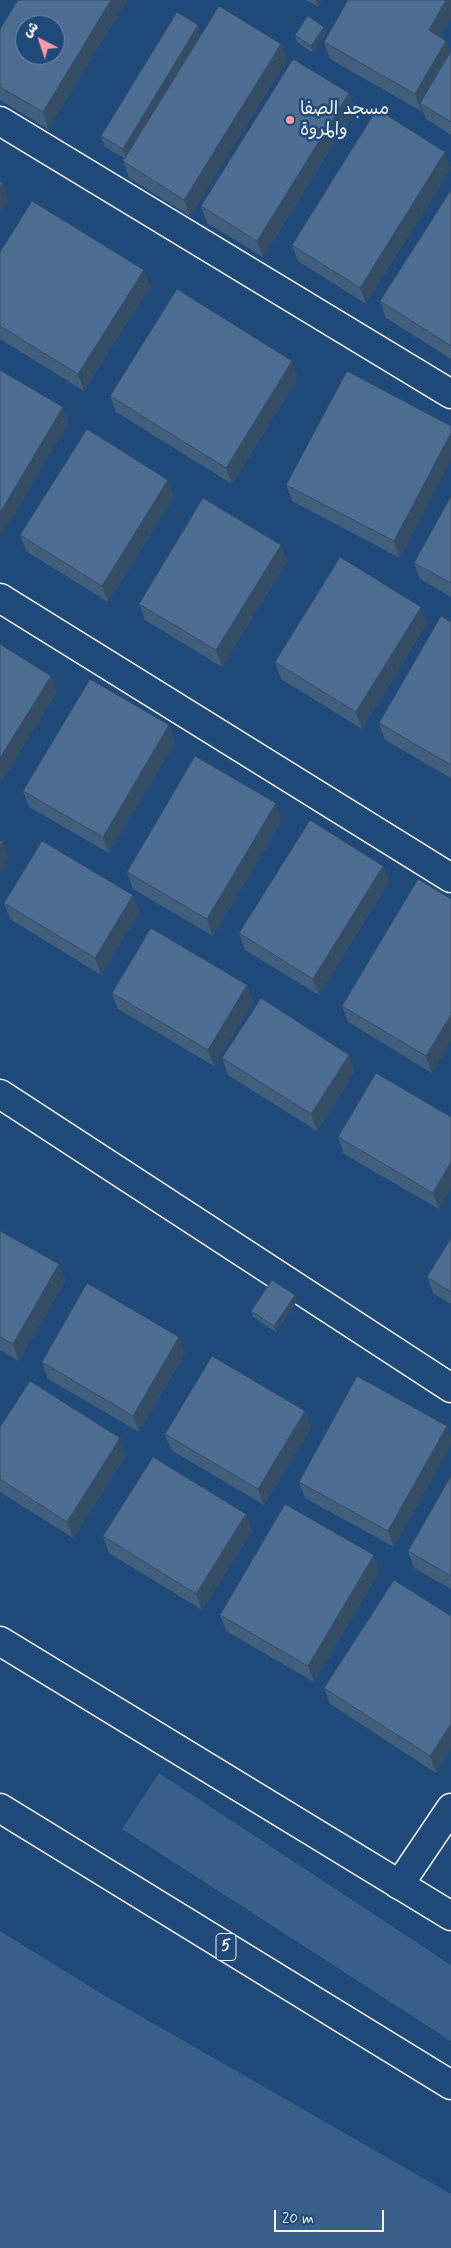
<!DOCTYPE html>
<html>
<head>
<meta charset="utf-8">
<style>
	body { margin:0 }
	#map { position:relative; width:451px; height:2248px; overflow:hidden; background:#1f4a7a; font-family:Mynerve,"Playpen Sans Arabic",sans-serif }
	canvas { display:block }
	.north { position:absolute; left:15px; top:15px; width:50px; height:50px; box-sizing:border-box; background:#1f4a7a; border:1px solid #748da6; border-radius:50%; rotate:319deg; font-size:14px; font-weight:700; line-height:20px; text-align:center; color:#f4f1e8 }
	.north::after { content:''; display:block; margin:auto; width:18px; height:22px; background:#ff9aa2; clip-path:polygon(50% 0,100% 100%,50% 72%,0 100%) }
	.scale { position:absolute; left:274px; top:2210px; width:110px; height:22px; box-sizing:border-box; border:2px solid #f4f1e8; border-top:0; padding-left:6px; font-size:15px; line-height:18px; white-space:nowrap; color:#f4f1e8; -webkit-text-stroke:4px #1f4a7a; paint-order:stroke }
</style>
</head>
<body>
<div id="map">
<canvas width="451" height="2248"></canvas>
<div class="north">ش</div>
<div class="scale">20 m</div>
</div>
<script>
const c = document.querySelector('canvas').getContext('2d');
c.lineJoin = 'round';
function fill(path, color) { c.fillStyle = color; c.fill(path, 'evenodd'); }
const poly = rows => new Path2D(rows.map(r => 'M' + r).join(''));
function trace(path, color, width, dash) { c.strokeStyle = color; c.lineWidth = width; c.lineCap = dash ? 'butt' : 'round'; c.setLineDash(dash || []); c.stroke(path); }
function drawText(font, color, halo, rows, align = 'center') {
  c.font = font + ' Mynerve,"Playpen Sans Arabic",sans-serif'; c.lineWidth = 5; c.setLineDash([]); c.textBaseline = 'middle'; c.strokeStyle = halo; c.fillStyle = color; for (const [text, x, y, turn = 0] of rows) {
    c.save(); c.translate(x, y); c.rotate((+turn || 0) * Math.PI / 180); c.textAlign = isNaN(turn) ? turn : align; if (halo) c.strokeText(text, 0, 0); c.fillText(text, 0, 0); c.restore();
  }
}
fill(poly([
	[159,1773,451,1965,451,2041,122,1829],
	[0,1931,102,1994,451,2194,451,2248,0,2248]
]), '#3a5f88');
const street = poly([
	[0,121,451,394],
	[0,598,451,878],
	[0,1094,451,1388],
	[399,1885,451,1808]
]);
const highway = poly([
	[0,1641,451,1916],
	[0,1808,451,2085]
]);
trace(street, '#f4f1e8', 31);
trace(highway, '#f4f1e8', 31);
trace(street, '#1f4a7a', 28);
trace(highway, '#1f4a7a', 28);
fill(poly([
	[18,0,127,0,48,129,0,100,0,29],
	[306,0,322,0,318,7],
	[451,0,451,19,440,37,446,41,451,52,451,51,451,135,426,119,422,109,421,111,330,59,324,42],
	[324,27,326,33,313,53,297,42,295,35],
	[201,34,281,44,287,60,190,216,129,178,123,161,124,158,105,147,101,136],
	[349,93,355,110,263,257,207,223,201,206],
	[445,152,366,304,298,261,292,245],
	[451,190,451,359,386,318,380,301],
	[0,252,150,286,84,391,0,339],
	[347,371,400,558,292,501,286,485],
	[298,378,232,484,116,412,110,396],
	[174,496,108,602,26,551,20,535],
	[451,496,451,597,420,579,414,563],
	[287,561,222,667,145,620,139,604],
	[421,607,427,623,362,729,281,679,275,662],
	[451,622,451,778,385,740,379,723],
	[169,725,175,742,109,853,29,807,23,791],
	[282,820,213,936,133,889,127,872],
	[383,866,389,882,319,995,245,950,239,933],
	[418,879,432,1073,348,1022,342,1006],
	[133,895,139,912,101,975,10,919,4,903],
	[247,985,253,1002,214,1066,118,1009,112,993],
	[222,1058,355,1071,317,1131,228,1075],
	[451,1117,439,1209,344,1154,338,1137],
	[0,1231,59,1264,65,1281,19,1361,0,1350],
	[451,1238,451,1304,433,1293,427,1277],
	[295,1295,297,1301,276,1332,253,1317,251,1311],
	[185,1353,139,1432,48,1379,42,1362],
	[305,1411,311,1428,264,1505,171,1450,165,1434],
	[0,1427,120,1438,126,1455,73,1538,0,1492],
	[451,1437,394,1547,305,1498,299,1482],
	[451,1476,451,1589,414,1568,408,1551],
	[252,1531,202,1610,109,1553,103,1536],
	[374,1555,379,1572,314,1682,226,1631,220,1615],
	[451,1616,451,1749,436,1773,330,1704,324,1688]
]), '#425f7e');
fill(poly([
	[111,0,127,0,48,129,43,112],
	[316,0,322,0,318,7],
	[446,0,451,0,451,19,435,46,429,30],
	[198,25,202,36,127,160,123,149],
	[324,27,326,33,313,53,311,46],
	[446,41,451,53,420,103,422,109,421,111,415,94],
	[281,44,287,60,190,216,184,200],
	[349,93,355,110,263,257,257,241],
	[445,152,451,169,366,304,360,288],
	[3,183,9,199,0,214,0,188],
	[144,270,150,286,84,391,78,374],
	[292,361,298,378,232,484,226,468],
	[63,407,69,423,2,535,0,529,0,513],
	[451,433,451,461,400,558,394,541],
	[168,480,174,496,108,602,102,586],
	[281,545,287,561,222,667,216,650],
	[421,607,427,623,362,729,356,712],
	[51,676,57,693,0,784,0,758],
	[169,725,175,742,109,853,103,837],
	[276,803,282,820,213,936,207,919],
	[3,842,9,859,0,873,0,847],
	[383,866,389,882,319,995,313,979],
	[133,895,139,912,101,975,95,958],
	[247,985,253,1002,214,1066,208,1050],
	[451,1015,451,1041,432,1073,426,1056],
	[349,1055,355,1071,317,1131,311,1114],
	[451,1162,451,1189,439,1209,433,1193],
	[59,1264,65,1281,19,1361,13,1344],
	[295,1295,297,1301,276,1332,274,1326],
	[179,1337,185,1353,139,1432,133,1416],
	[305,1411,311,1428,264,1505,258,1489],
	[447,1426,451,1437,451,1445,394,1547,388,1531],
	[120,1438,126,1455,73,1538,67,1522],
	[246,1514,252,1531,202,1610,196,1594],
	[374,1555,379,1572,314,1682,308,1666],
	[451,1724,451,1749,436,1773,430,1756]
]), '#364d66');
const building = poly([
	[18,0,111,0,43,112,0,87,0,29,18,0],
	[25,25,55,25,55,55,25,55,25,25],
	[348,0,446,0,429,30,446,41,415,94,324,42,348,0],
	[219,6,281,44,184,200,123,161,219,6],
	[177,12,198,25,123,149,101,136,177,12],
	[308,16,324,27,311,46,295,35,308,16],
	[451,51,451,122,420,103,451,51],
	[293,59,349,93,257,241,201,206,293,59],
	[377,109,445,152,360,288,292,245,377,109],
	[0,181,3,183,0,188,0,181],
	[451,190,451,346,380,301,451,190],
	[32,201,144,270,78,374,0,326,0,252,32,201],
	[177,289,292,361,226,468,110,396,177,289],
	[0,370,63,407,0,513,0,370],
	[347,371,451,426,451,433,394,541,286,485,347,371],
	[87,429,168,480,102,586,20,535,87,429],
	[451,496,451,583,414,563,451,496],
	[203,498,281,545,216,650,139,604,203,498],
	[340,557,421,607,356,712,275,662,340,557],
	[441,616,451,622,451,765,379,723,441,616],
	[0,644,51,676,0,758,0,644],
	[90,679,169,725,103,837,23,791,90,679],
	[195,756,276,803,207,919,127,872,195,756],
	[310,820,383,866,313,979,239,933,310,820],
	[0,840,3,842,0,847,0,840],
	[42,841,133,895,95,958,4,903,42,841],
	[418,879,451,899,451,1015,426,1056,342,1006,418,879],
	[151,928,247,985,208,1050,112,993,151,928],
	[261,998,349,1055,311,1114,222,1058,261,998],
	[376,1073,451,1117,451,1162,433,1193,338,1137,376,1073],
	[0,1231,59,1264,13,1344,0,1337,0,1231],
	[451,1238,451,1292,427,1277,451,1238],
	[272,1280,295,1295,274,1326,251,1311,272,1280],
	[87,1283,179,1337,133,1416,42,1362,87,1283],
	[212,1356,305,1411,258,1489,165,1434,212,1356],
	[357,1376,447,1426,388,1531,299,1482,357,1376],
	[30,1381,120,1438,67,1522,0,1479,0,1427,30,1381],
	[153,1457,246,1514,196,1594,103,1536,153,1457],
	[451,1476,451,1576,408,1551,451,1476],
	[285,1504,374,1555,308,1666,220,1615,285,1504],
	[394,1580,451,1616,451,1724,430,1756,324,1688,394,1580]
]);
fill(building, '#4d6e92');
trace(building, '#364d66', 1);
for (const [x, y, r, color] of [
	[290,120,5,"#ff9aa2"]
]) { const dot = new Path2D(); dot.arc(x, y, r, 0, 2 * Math.PI); c.fillStyle = color; c.fill(dot); trace(dot, '#1f4a7a', 2); }
for (const [x, y, w] of [
	[226,1947,20]
]) { const box = new Path2D(); box.roundRect(x - w / 2, y - 13.5, w, 27, 4); c.fillStyle = '#1f4a7a'; c.fill(box); trace(box, '#f4f1e8', 1); }
drawText('bold 16px', '#f4f1e8', null, [
	["5",226,1947]
]);
drawText('18px', '#f4f1e8', '#1f4a7a', [
	["مسجد الصفا",300,110],
	["والمروة",300,131]
], 'left');
</script>
</body>
</html>
